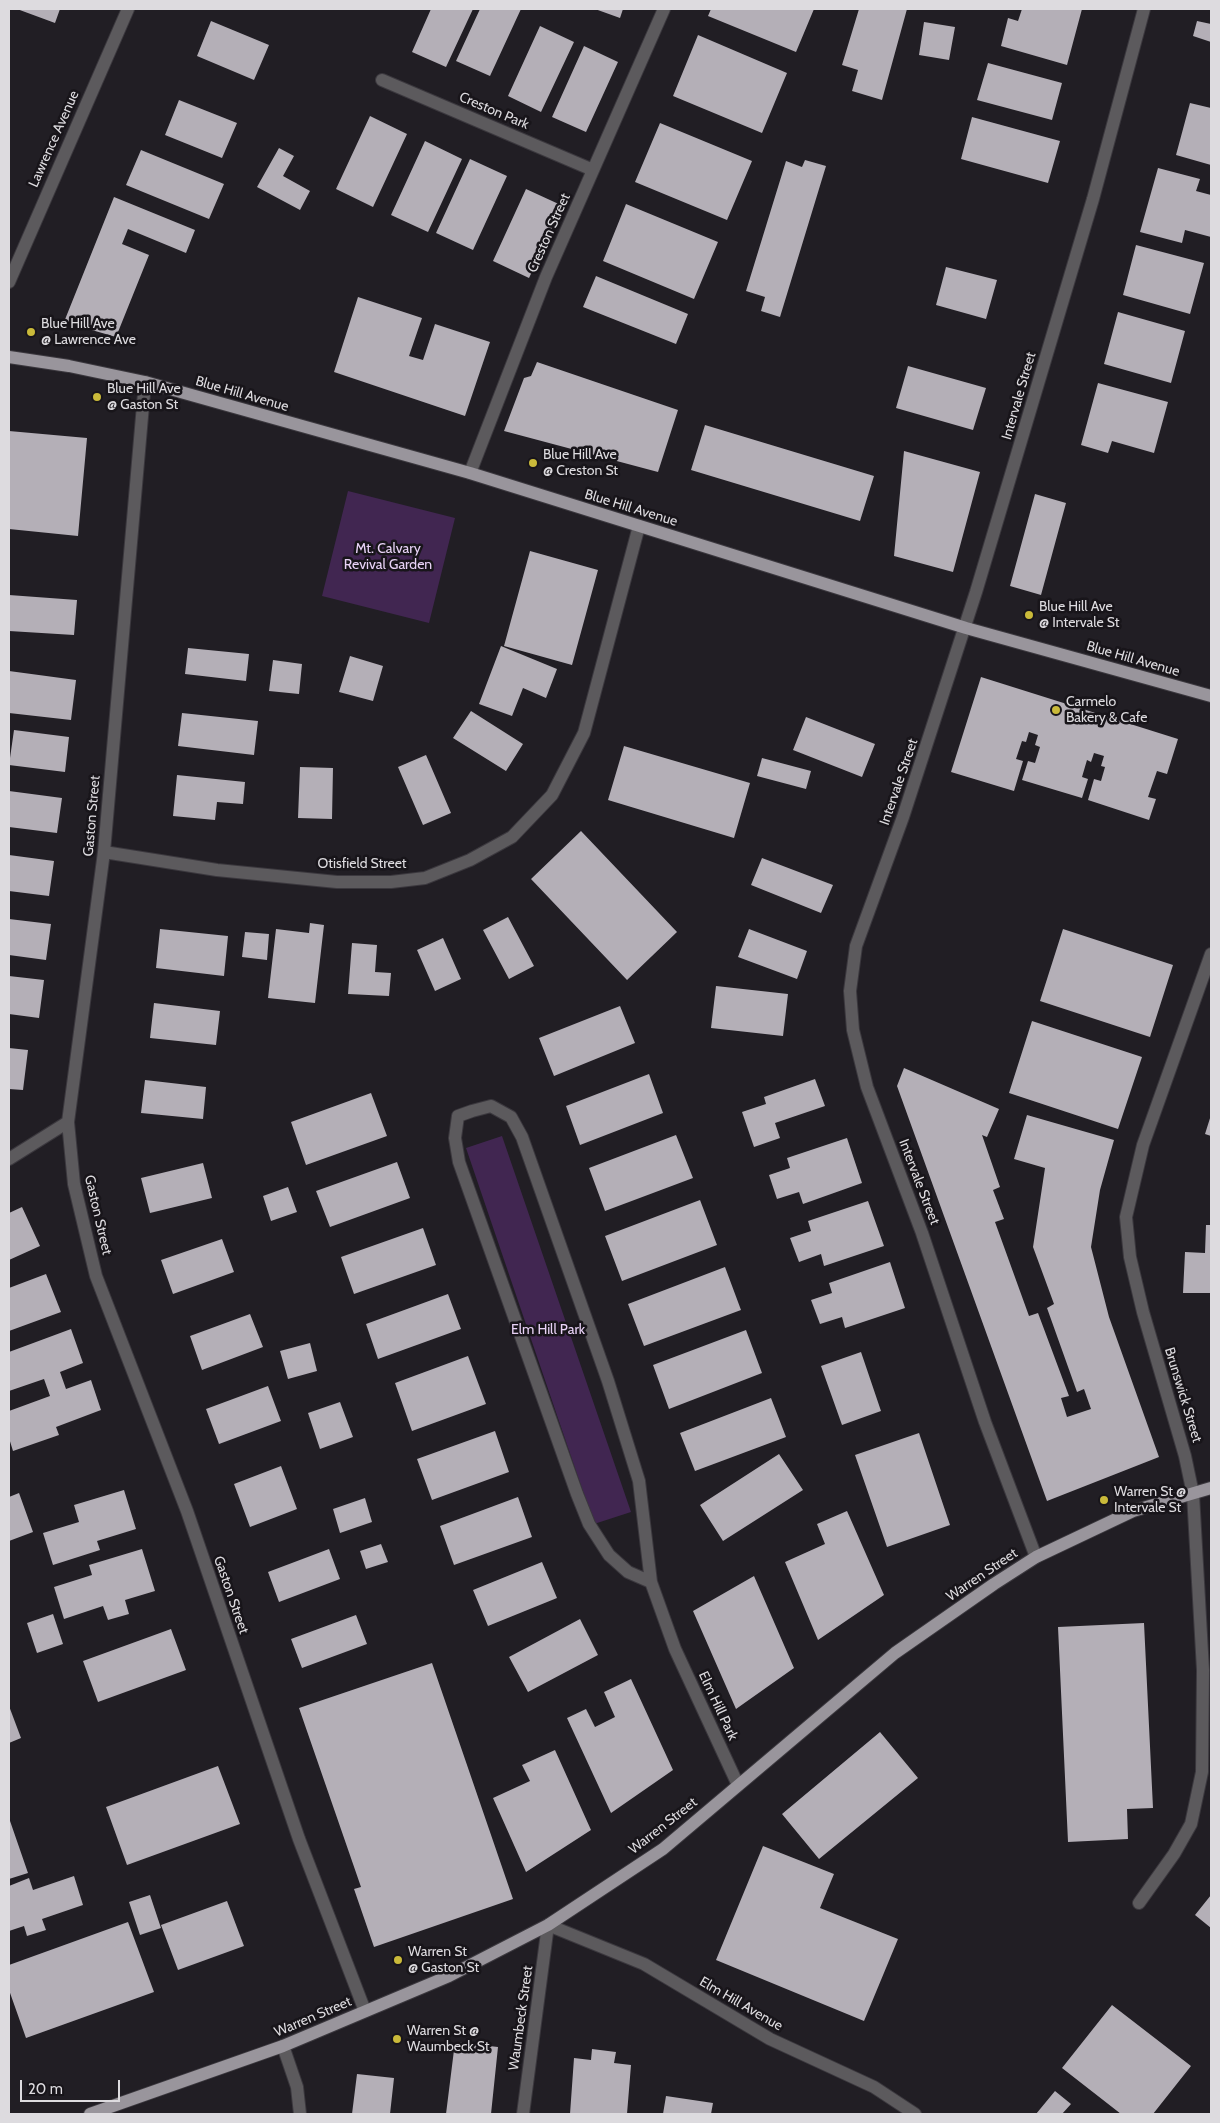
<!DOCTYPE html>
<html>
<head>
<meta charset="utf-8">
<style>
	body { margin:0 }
	#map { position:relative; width:1220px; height:2123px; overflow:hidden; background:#211e24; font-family:Cabin,sans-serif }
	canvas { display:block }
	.frame { position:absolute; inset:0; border:10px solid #dddbdf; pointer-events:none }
	.scale { position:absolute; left:20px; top:2080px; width:100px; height:22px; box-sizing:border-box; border:2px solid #dddbdf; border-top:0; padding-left:6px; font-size:15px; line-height:18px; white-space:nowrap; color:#dddbdf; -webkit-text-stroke:4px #18151a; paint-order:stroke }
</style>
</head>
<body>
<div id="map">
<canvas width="1220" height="2123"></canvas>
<div class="frame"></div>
<div class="scale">20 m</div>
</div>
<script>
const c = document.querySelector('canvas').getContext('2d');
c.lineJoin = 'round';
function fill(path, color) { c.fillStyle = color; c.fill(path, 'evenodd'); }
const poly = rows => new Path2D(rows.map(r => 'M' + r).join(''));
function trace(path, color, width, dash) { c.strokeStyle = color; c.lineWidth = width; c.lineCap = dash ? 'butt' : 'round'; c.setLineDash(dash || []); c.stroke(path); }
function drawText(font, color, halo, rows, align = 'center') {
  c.font = font + ' Cabin,sans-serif'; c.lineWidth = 5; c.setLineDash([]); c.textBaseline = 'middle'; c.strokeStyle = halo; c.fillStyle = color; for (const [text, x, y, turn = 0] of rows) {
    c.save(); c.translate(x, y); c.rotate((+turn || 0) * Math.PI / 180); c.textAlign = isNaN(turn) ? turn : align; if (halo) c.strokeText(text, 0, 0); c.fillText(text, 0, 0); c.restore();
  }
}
fill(poly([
	[348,491,455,518,429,623,322,596],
	[502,1136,631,1512,594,1524,466,1148]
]), '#412651');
fill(poly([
	[17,9,60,9,55,23],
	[431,9,473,9,446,67,412,52],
	[480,9,521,9,490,76,456,61],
	[595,9,623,9,620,18],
	[711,9,814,9,796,52,708,16],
	[859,9,907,9,882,100,852,91,858,70,842,65],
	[1022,9,1082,9,1067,65,1001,46,1008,18,1018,21],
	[211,21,269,45,254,80,197,56],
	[1197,21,1211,24,1211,42,1193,36],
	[924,22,955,27,949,60,919,55],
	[540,26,574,42,541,112,508,96],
	[698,35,787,73,762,133,673,96],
	[584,46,618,62,586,132,552,117],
	[988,63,1062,83,1052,120,977,100],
	[179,100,237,123,222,158,165,135],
	[1190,103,1211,108,1211,165,1176,155],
	[370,116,407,134,373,207,336,189],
	[972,117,1060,141,1048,183,961,159],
	[660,123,752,161,727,220,635,182],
	[425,141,462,159,428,232,391,215],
	[279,148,294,156,283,176,310,191,300,210,257,187],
	[141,150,224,184,209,219,126,185],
	[470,159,507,176,473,250,436,233],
	[805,160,826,166,780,317,761,311,765,297,746,291,786,161,802,167],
	[1158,168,1200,179,1196,191,1211,195,1211,237,1185,230,1182,243,1140,232],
	[526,189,563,206,529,278,493,261],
	[114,197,195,230,186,253,128,229,122,244,149,255,116,337,64,322],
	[626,204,718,242,694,299,603,261],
	[1136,245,1204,263,1190,314,1123,295],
	[946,267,997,280,986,319,936,305],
	[596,276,688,314,676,344,583,307],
	[358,297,422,318,409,356,423,360,435,324,490,342,465,416,334,372],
	[1118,312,1185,331,1171,383,1104,364],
	[537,362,678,410,658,472,504,431,524,378,531,376],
	[908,366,986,388,973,430,896,408],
	[1098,383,1168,402,1154,453,1112,441,1108,453,1081,445],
	[705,425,874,476,860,521,691,470],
	[9,431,87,438,78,536,9,529],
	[904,451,980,472,953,572,894,556],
	[1035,494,1066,503,1041,595,1010,586],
	[530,551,598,570,572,665,504,646],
	[9,595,77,600,74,635,9,631],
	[501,646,557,669,546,698,523,688,512,716,479,704],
	[188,648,249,654,246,681,185,674],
	[350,656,383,666,373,701,339,692],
	[273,660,302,664,299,694,269,691],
	[9,671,76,680,71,720,9,713],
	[981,677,1178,739,1167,774,1157,771,1148,797,1156,799,1149,820,1088,800,1094,779,1101,781,1105,767,1101,766,1104,756,1094,753,1091,762,1087,760,1082,777,1088,779,1082,798,1022,780,1028,761,1035,763,1040,747,1035,745,1038,735,1029,732,1026,742,1022,741,1016,759,1023,761,1014,791,951,772],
	[471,711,523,744,506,771,453,738],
	[182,713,258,721,254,755,178,746],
	[806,717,875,744,862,777,793,750],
	[14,730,69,737,65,772,9,765],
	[624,746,750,783,734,838,608,800],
	[426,755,451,813,423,825,398,767],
	[762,758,811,771,806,789,757,776],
	[300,767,333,768,332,819,298,818],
	[177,775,245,782,243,804,217,802,215,820,173,816],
	[9,791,62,798,57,833,9,827],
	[581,831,677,932,627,980,531,879],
	[9,855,54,861,49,896,9,891],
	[762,858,833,885,821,913,751,885],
	[508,917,534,966,509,979,483,930],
	[9,919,51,924,46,960,9,955],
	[310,923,324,925,315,1003,268,998,276,929,309,933],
	[160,929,228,936,224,976,156,968],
	[749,929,807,951,797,979,738,957],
	[1063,929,1173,965,1150,1037,1040,1001],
	[245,932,269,934,267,960,242,957],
	[443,938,461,979,435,991,417,950],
	[352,943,377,945,375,972,391,973,389,996,348,994],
	[9,976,44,980,39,1018,9,1014],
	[716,986,788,994,783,1036,711,1028],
	[154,1003,220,1011,216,1045,150,1038],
	[620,1006,635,1043,554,1076,539,1038],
	[1032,1021,1142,1057,1118,1129,1009,1093],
	[9,1048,28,1050,23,1090,9,1089],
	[904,1068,999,1109,987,1137,982,1135,1000,1187,993,1190,1004,1219,995,1222,1029,1316,1038,1313,1069,1396,1061,1398,1067,1417,1091,1409,1084,1389,1077,1392,1047,1308,1054,1304,1033,1247,1045,1168,1014,1159,1027,1115,1114,1140,1100,1190,1091,1247,1109,1317,1159,1457,1047,1501,897,1086],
	[649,1074,663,1113,580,1145,566,1106],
	[815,1079,825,1106,775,1123,780,1138,754,1147,742,1112,766,1104,764,1097],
	[145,1080,206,1087,203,1119,141,1113],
	[371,1093,387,1136,306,1165,291,1122],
	[1211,1115,1211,1136,1205,1134],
	[676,1135,693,1178,605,1211,589,1168],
	[847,1138,862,1183,803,1204,799,1192,777,1199,769,1175,790,1168,787,1158],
	[397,1162,410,1198,330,1227,316,1191],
	[203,1163,212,1198,150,1213,141,1178],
	[288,1187,297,1212,271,1221,263,1196],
	[700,1200,717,1245,622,1281,605,1236],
	[868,1201,884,1246,824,1266,821,1254,799,1262,790,1238,811,1231,808,1221],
	[22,1207,40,1246,9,1260,9,1213],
	[1206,1225,1211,1225,1211,1293,1183,1293,1185,1252,1205,1253],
	[423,1228,436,1265,354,1294,341,1257],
	[222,1239,234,1272,173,1294,161,1260],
	[890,1262,905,1308,845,1328,842,1317,820,1324,811,1300,832,1293,829,1283],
	[725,1267,741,1310,644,1346,628,1304],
	[46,1274,61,1312,9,1331,9,1288],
	[448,1294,461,1329,378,1359,366,1324],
	[250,1314,263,1347,202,1370,190,1336],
	[71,1329,83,1363,60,1372,66,1389,91,1380,101,1410,56,1427,59,1435,13,1451,9,1438,9,1411,50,1396,44,1379,9,1391,9,1352],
	[746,1330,762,1373,669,1409,653,1365],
	[310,1343,317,1371,288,1379,280,1351],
	[861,1352,881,1411,842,1425,821,1366],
	[468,1356,486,1404,412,1431,395,1383],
	[268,1386,281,1421,219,1444,206,1409],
	[771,1398,786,1437,695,1471,680,1433],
	[340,1402,353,1437,320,1449,308,1413],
	[495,1431,509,1472,432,1500,417,1459],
	[919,1433,950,1525,887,1547,855,1455],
	[779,1454,803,1490,723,1541,700,1505],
	[281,1466,297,1509,250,1527,234,1484],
	[124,1490,136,1529,97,1541,100,1550,53,1565,43,1533,79,1522,74,1505],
	[19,1493,33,1532,9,1541,9,1497],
	[518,1497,532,1537,454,1565,440,1526],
	[365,1498,372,1522,340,1533,333,1509],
	[847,1511,884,1595,818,1640,785,1562,825,1544,817,1524],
	[381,1544,388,1562,366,1569,360,1551],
	[142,1549,155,1591,125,1600,129,1614,108,1620,103,1606,64,1619,54,1587,92,1575,89,1565],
	[329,1549,340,1579,279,1602,268,1572],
	[542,1562,557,1598,488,1626,473,1590],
	[754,1576,794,1668,736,1709,693,1611],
	[53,1614,63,1644,37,1653,27,1623],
	[356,1615,367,1644,302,1668,291,1639],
	[580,1619,598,1655,528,1692,509,1657],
	[1144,1623,1153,1808,1127,1809,1128,1839,1068,1842,1058,1627],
	[171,1629,186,1670,98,1702,83,1661],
	[432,1663,513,1899,374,1947,354,1889,361,1887,299,1708],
	[631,1679,673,1770,611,1813,567,1718,586,1709,595,1727,615,1717,604,1692],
	[9,1706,21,1738,9,1743],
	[880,1732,918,1778,819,1859,782,1814],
	[555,1750,591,1830,526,1872,493,1798,530,1781,522,1765],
	[218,1766,240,1824,127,1865,106,1807],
	[9,1818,28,1873,9,1879],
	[763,1846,834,1874,820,1908,898,1939,864,2021,716,1960],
	[74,1876,83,1905,42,1919,46,1930,27,1936,24,1926,9,1931,9,1886,29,1878,33,1890],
	[150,1895,161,1928,140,1935,129,1902],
	[1211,1895,1211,1928,1195,1915],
	[227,1901,244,1946,178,1970,161,1925],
	[128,1922,154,1992,26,2038,9,1990,9,1965],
	[1112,2005,1191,2066,1153,2114,1121,2114,1062,2068],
	[455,2042,498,2047,491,2114,446,2114],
	[592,2049,616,2052,614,2063,631,2065,627,2114,570,2114,574,2058,591,2060],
	[357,2074,394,2078,390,2114,352,2114],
	[1055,2091,1071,2104,1062,2114,1036,2114],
	[666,2096,713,2103,711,2114,663,2114]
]), '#b4afb7');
const minor = poly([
	[382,80,593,170],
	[9,282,128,9],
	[145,382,104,852,68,1122,74,1184,96,1276,187,1511,299,1839,365,2011],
	[470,473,546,277,664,9],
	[104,852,217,870,337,882,391,882,425,878,470,860,512,837,552,795,584,733,639,526],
	[9,1159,68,1122],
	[1036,1557,985,1422,922,1233,867,1087,853,1030,850,991,856,946,903,817,976,592,1093,199,1144,9],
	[651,1582,628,1572,609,1555,589,1524,577,1494,459,1162,455,1138,458,1116,472,1111,491,1106,511,1117,522,1137,608,1381,639,1481,651,1582,675,1649,738,1785],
	[1139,1903,1174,1854,1191,1824,1202,1772,1203,1670,1193,1494,1185,1456,1143,1312,1130,1257,1126,1217,1143,1145,1211,954],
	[283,2046,297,2087,300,2114],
	[523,2114,548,1925,644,1964,770,2039,874,2087,915,2114]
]);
const major = poly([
	[9,357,69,366,145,382,470,473,966,628,1211,696],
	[90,2114,283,2046,449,1976,548,1925,663,1849,895,1653,994,1584,1036,1557,1133,1511,1211,1488]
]);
trace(minor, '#3b383e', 14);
trace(major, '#3b383e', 14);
trace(minor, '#5c5a5d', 12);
trace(major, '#99959c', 12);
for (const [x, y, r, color] of [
	[31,332,5,"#caba3a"],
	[97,397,5,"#caba3a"],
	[533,463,5,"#caba3a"],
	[1029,615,5,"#caba3a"],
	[1056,710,5,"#caba3a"],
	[1104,1500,5,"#caba3a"],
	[398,1960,5,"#caba3a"],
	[397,2039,5,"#caba3a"]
]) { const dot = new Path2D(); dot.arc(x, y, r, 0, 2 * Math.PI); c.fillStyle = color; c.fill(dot); trace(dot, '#18151a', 2); }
drawText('14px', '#dddbdf', '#18151a', [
	["Creston Park",494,111,23],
	["Lawrence Avenue",54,139,-66],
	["Creston Street",549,233,-66],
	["Blue Hill Avenue",242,394,16],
	["Intervale Street",1019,396,-74],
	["Blue Hill Avenue",631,508,17],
	["Blue Hill Avenue",1133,659,16],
	["Intervale Street",899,782,-71],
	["Gaston Street",92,816,-85],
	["Otisfield Street",362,864],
	["Intervale Street",919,1182,69],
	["Gaston Street",98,1215,77],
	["Brunswick Street",1183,1395,73],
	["Warren Street",982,1575,-34],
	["Gaston Street",231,1595,71],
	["Elm Hill Park",718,1706,65],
	["Warren Street",663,1826,-38],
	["Elm Hill Avenue",741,2004,30],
	["Warren Street",313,2017,-23],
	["Waumbeck Street",521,2018,-82]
]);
drawText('14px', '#dddbdf', '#18151a', [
	["Blue Hill Ave",41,324],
	["@ Lawrence Ave",41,340],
	["Blue Hill Ave",107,389],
	["@ Gaston St",107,405],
	["Blue Hill Ave",543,455],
	["@ Creston St",543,471],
	["Blue Hill Ave",1039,607],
	["@ Intervale St",1039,623],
	["Carmelo",1066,702],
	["Bakery & Cafe",1066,718],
	["Warren St @",1114,1492],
	["Intervale St",1114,1508],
	["Warren St",408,1952],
	["@ Gaston St",408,1968],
	["Warren St @",407,2031],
	["Waumbeck St",407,2047]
], 'left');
drawText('14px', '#e8d2f6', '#18151a', [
	["Mt. Calvary",388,549],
	["Revival Garden",388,565],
	["Elm Hill Park",548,1330]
]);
</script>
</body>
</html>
